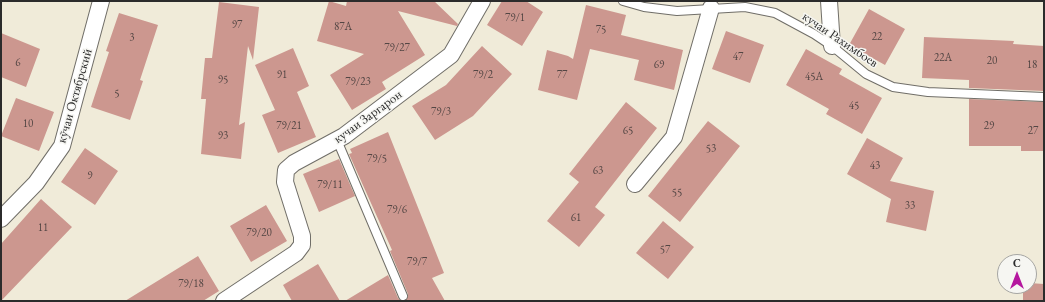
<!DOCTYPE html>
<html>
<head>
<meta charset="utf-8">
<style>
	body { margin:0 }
	#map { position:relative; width:1045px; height:302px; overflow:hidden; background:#f0ebd9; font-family:"EB Garamond",serif }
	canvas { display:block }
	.frame { position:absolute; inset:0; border:2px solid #2b2b2b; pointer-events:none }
	.north { position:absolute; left:997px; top:254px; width:40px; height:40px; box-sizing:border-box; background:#f6f6f2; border:1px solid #a5a5a2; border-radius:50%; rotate:0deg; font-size:11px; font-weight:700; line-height:16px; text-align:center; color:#2b2b2b }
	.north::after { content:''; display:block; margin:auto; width:14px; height:18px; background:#b5179e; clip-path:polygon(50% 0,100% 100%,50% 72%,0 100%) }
</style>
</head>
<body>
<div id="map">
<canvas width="1045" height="302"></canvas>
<div class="frame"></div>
<div class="north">С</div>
</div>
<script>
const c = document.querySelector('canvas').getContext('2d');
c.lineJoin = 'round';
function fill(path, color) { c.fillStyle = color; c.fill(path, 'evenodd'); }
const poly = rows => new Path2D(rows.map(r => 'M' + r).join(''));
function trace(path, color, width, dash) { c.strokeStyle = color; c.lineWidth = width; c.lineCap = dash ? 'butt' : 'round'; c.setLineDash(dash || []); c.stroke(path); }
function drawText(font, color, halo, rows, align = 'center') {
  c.font = font + ' "EB Garamond",serif'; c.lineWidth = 3; c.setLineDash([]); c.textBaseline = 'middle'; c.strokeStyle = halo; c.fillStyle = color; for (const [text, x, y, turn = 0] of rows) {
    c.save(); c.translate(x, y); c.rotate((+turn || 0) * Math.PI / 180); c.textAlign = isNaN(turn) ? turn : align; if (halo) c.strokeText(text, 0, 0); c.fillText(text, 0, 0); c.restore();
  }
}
fill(poly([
	[329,1,346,6,347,1,434,1,458,24,457,26,398,11,425,55,382,82,386,89,352,110,330,75,364,54,317,41],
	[502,1,526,1,543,12,522,46,487,25],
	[219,2,259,7,253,60,248,46,239,125,245,122,241,159,201,154,206,99,201,99,205,58,212,58],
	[586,5,626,15,621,35,683,50,674,90,634,80,639,60,590,49,577,100,538,90,547,50,568,56,573,59],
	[869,9,905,29,885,65,849,45],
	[119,13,158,25,140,80,143,81,130,120,91,107,109,52,106,51],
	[726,31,764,45,750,83,712,69],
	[1,33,40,49,26,87,1,77],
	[924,37,1014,41,1013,44,1044,46,1044,91,969,88,969,80,922,78],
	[482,46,512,74,473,116,435,140,412,106,446,85],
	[293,48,309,86,297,92,316,137,278,153,262,115,275,110,255,65],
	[806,49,842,69,839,74,882,98,862,134,826,114,829,109,786,85],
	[16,98,54,112,39,151,1,136],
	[969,99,1044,102,1044,151,1021,151,1021,146,969,146],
	[626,102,657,128,595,207,605,215,579,247,547,221,579,182,569,174],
	[708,121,740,146,680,222,648,196],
	[388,132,444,273,432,278,445,301,405,301,408,294,390,251,392,250,349,154,352,153,350,149],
	[867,138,903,158,890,181,934,191,926,231,886,222,891,199,847,174],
	[85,148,118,171,95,205,61,182],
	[339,159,355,196,319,212,303,174],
	[41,199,72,227,1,301,1,244],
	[266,205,287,241,251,262,230,226],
	[663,221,694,247,668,279,636,253],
	[198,256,219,291,203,301,125,301],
	[318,264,340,301,292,301,283,285],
	[388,275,398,298,401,301,345,301],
	[1029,283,1044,284,1044,301,1023,301,1023,286,1029,286]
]), '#cc978f');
const service = poly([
	[623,1,644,7,677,11,745,7,775,13,814,34,832,46,866,74,893,87,928,92,1044,97],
	[337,140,403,296]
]);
const minor = poly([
	[829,1,832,46],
	[635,184,674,137,711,8],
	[1,219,36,183,62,146,101,1],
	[224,301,296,253,302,245,302,236,285,182,286,170,294,163,344,136,451,55,482,1]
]);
trace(service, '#706e68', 10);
trace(minor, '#706e68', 18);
trace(service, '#fff', 8);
trace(minor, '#fff', 16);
drawText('11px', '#534644', null, [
	["79/1",515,18],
	["97",237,25],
	["87А",343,27],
	["75",601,30],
	["22",877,37],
	["3",132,38],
	["79/27",397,48],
	["47",738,57],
	["22А",943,58],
	["20",992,61],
	["6",18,63],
	["69",659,65],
	["18",1032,65],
	["91",282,75],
	["79/2",483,75],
	["77",562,75],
	["45А",814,77],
	["95",223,80],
	["79/23",358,82],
	["5",117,94],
	["45",854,106],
	["79/3",441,112],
	["10",28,124],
	["79/21",289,126],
	["29",989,126],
	["65",628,131],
	["27",1033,131],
	["93",223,136],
	["53",711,149],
	["79/5",377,159],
	["43",875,166],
	["63",598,171],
	["9",90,176],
	["79/11",330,185],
	["55",677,193],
	["33",910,206],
	["79/6",397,210],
	["61",576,218],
	["11",43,228],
	["79/20",259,233],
	["57",665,250],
	["79/7",417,262],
	["79/18",191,284]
]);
drawText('13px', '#2b2b2b', '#f6f6f2', [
	["кучаи Рахимбоев",840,40,34],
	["кӯчаи Октябрский",75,96,-74],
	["кучаи Заргарон",368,117,-36]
]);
</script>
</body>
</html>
